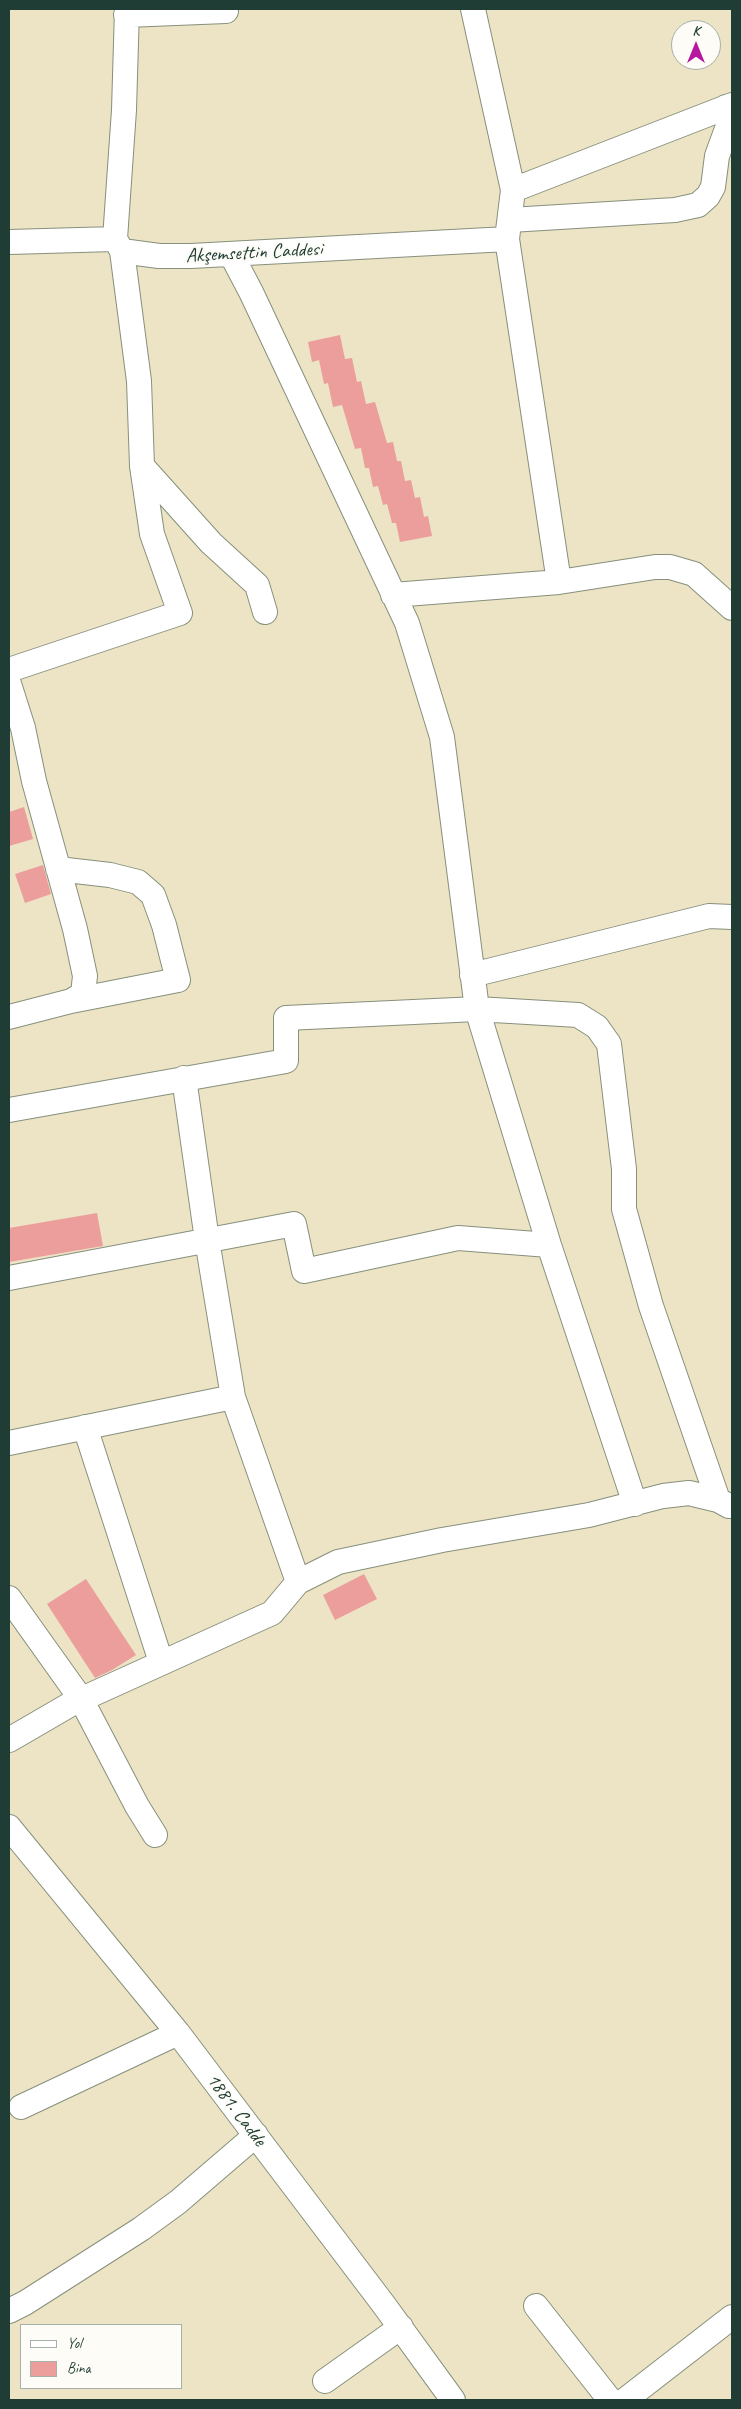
<!DOCTYPE html>
<html>
<head>
<meta charset="utf-8">
<style>
	body { margin:0 }
	#map { position:relative; width:741px; height:2409px; overflow:hidden; background:#ede4c5; font-family:Caveat,sans-serif }
	canvas { display:block }
	.frame { position:absolute; inset:0; border:10px solid #1f3d34; pointer-events:none }
	.legend { position:absolute; left:20px; top:2324px; width:162px; height:65px; box-sizing:border-box; background:#fdfcf7; border:1px solid #a4b0a9; margin:0; padding:6px 9px; list-style:none; font-size:15px; color:#1f3d34 }
	.legend li { display:flex; align-items:center; gap:10px; height:25px }
	.legend b { width:25px; border:1px solid #a4b0a9 }
	.north { position:absolute; left:671px; top:20px; width:50px; height:50px; box-sizing:border-box; background:#fdfcf7; border:1px solid #a4b0a9; border-radius:50%; rotate:0deg; font-size:14px; font-weight:700; line-height:20px; text-align:center; color:#1f3d34 }
	.north::after { content:''; display:block; margin:auto; width:18px; height:22px; background:#b5179e; clip-path:polygon(50% 0,100% 100%,50% 72%,0 100%) }
</style>
</head>
<body>
<div id="map">
<canvas width="741" height="2409"></canvas>
<div class="frame"></div>
<ul class="legend">
<li><b style="height:6px;background:#fff"></b>Yol</li>
<li><b style="height:14px;background:#eb9e9c"></b>Bina</li>
</ul>
<div class="north">K</div>
</div>
<script>
const c = document.querySelector('canvas').getContext('2d');
c.lineJoin = 'round';
function fill(path, color) { c.fillStyle = color; c.fill(path, 'evenodd'); }
const poly = rows => new Path2D(rows.map(r => 'M' + r).join(''));
function trace(path, color, width, dash) { c.strokeStyle = color; c.lineWidth = width; c.lineCap = dash ? 'butt' : 'round'; c.setLineDash(dash || []); c.stroke(path); }
function drawText(font, color, halo, rows, align = 'center') {
  c.font = font + ' Caveat,sans-serif'; c.lineWidth = 4; c.setLineDash([]); c.textBaseline = 'middle'; c.strokeStyle = halo; c.fillStyle = color; for (const [text, x, y, turn = 0] of rows) {
    c.save(); c.translate(x, y); c.rotate((+turn || 0) * Math.PI / 180); c.textAlign = isNaN(turn) ? turn : align; if (halo) c.strokeText(text, 0, 0); c.fillText(text, 0, 0); c.restore();
  }
}
fill(poly([
	[340,335,345,359,352,358,357,382,361,381,366,404,375,402,387,443,393,442,397,461,401,461,405,481,411,480,415,498,420,497,424,517,428,516,432,536,400,542,396,523,392,523,387,504,383,505,378,486,373,487,369,468,365,468,361,448,355,449,342,405,333,407,328,383,324,384,319,360,312,362,308,342],
	[24,807,33,839,9,846,9,812],
	[43,865,51,894,25,903,15,874],
	[97,1213,103,1246,9,1262,9,1228],
	[364,1574,377,1599,335,1620,323,1595],
	[86,1579,136,1655,112,1670,95,1678,47,1604]
]), '#eb9e9c');
const minor = poly([
	[473,9,513,190,507,239,559,582],
	[126,15,226,11],
	[513,190,732,105],
	[510,220,675,210,698,205,708,196,713,187,717,156,728,126,726,107],
	[115,239,124,110,127,9],
	[9,242,115,239,122,251,159,256,191,256,507,239],
	[231,254,251,292,407,623,442,737,477,1009,549,1245,635,1504],
	[142,466,211,543,257,585,265,612],
	[393,595,559,582,655,567,670,567,694,574,732,608],
	[9,670,180,613,152,534,142,466,139,381,122,251],
	[9,684,23,728,34,781,75,929,85,976,83,994,71,1001,9,1017],
	[58,869,110,875,138,882,153,895,164,925,178,980,71,1001],
	[472,975,709,916,732,917],
	[184,1078,207,1240,233,1397,298,1582],
	[9,1110,286,1061,286,1018,477,1009,578,1015,597,1027,609,1044,624,1169,624,1209,651,1306,718,1500],
	[9,1278,294,1224,304,1271,458,1238,549,1245],
	[85,1427,161,1662],
	[9,1443,233,1397],
	[9,1598,81,1699,137,1806,155,1835],
	[9,1740,71,1704,272,1613,298,1582,338,1562,442,1540,589,1515,663,1496,689,1493,718,1500,729,1506],
	[9,1827,178,2033,384,2305,453,2400],
	[21,2107,178,2033],
	[536,2306,610,2400],
	[9,2311,25,2303,141,2229,178,2202,256,2135],
	[325,2381,401,2327],
	[625,2400,732,2317]
]);
trace(minor, '#86907c', 26);
trace(minor, '#fff', 24);
drawText('20px', '#1f3d34', '#fdfcf7', [
	["Akşemsettin Caddesi",254,253,-3],
	["1881. Cadde",236,2110,53]
]);
</script>
</body>
</html>
